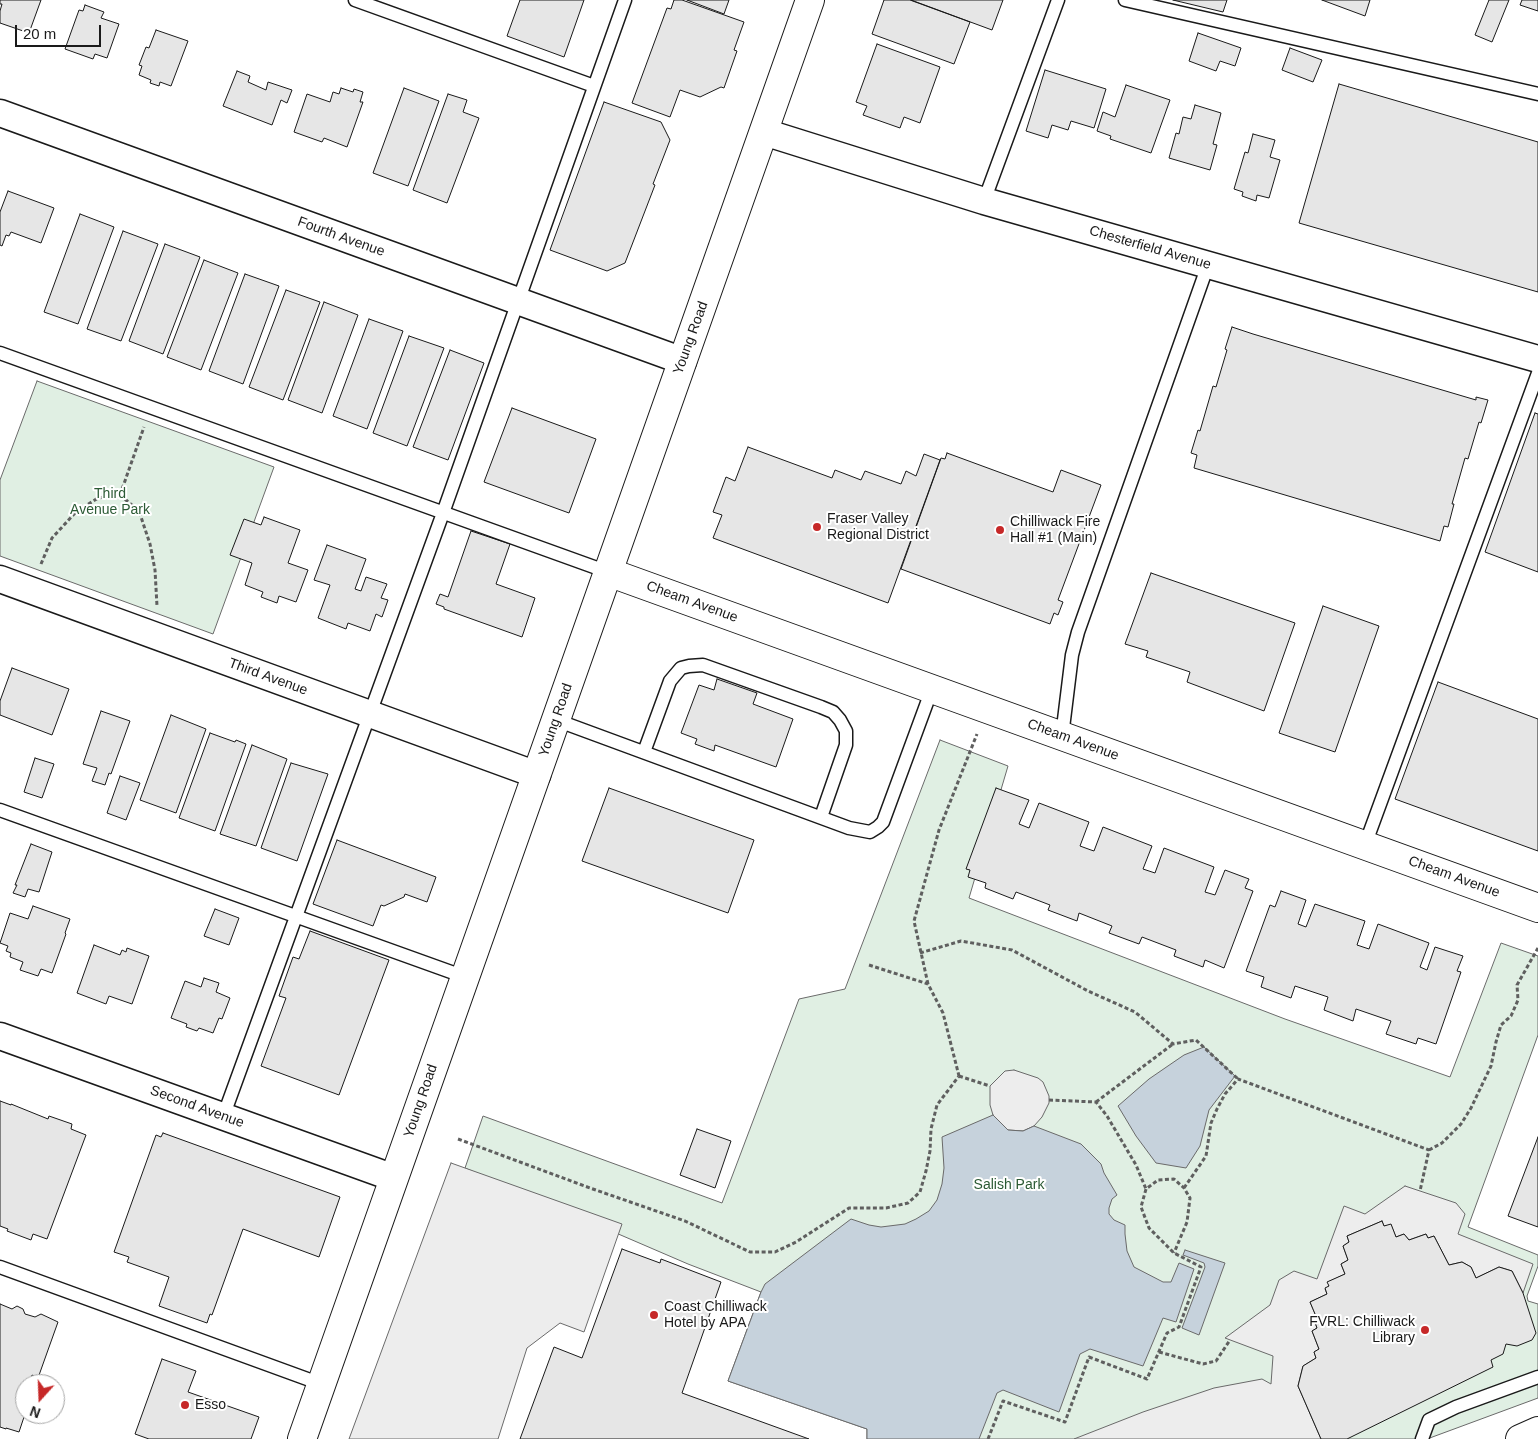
<!DOCTYPE html>
<html>
<head>
<meta charset="utf-8">
<style>
	body { margin:0 }
	#map { position:relative; width:1538px; height:1439px; overflow:hidden; background:#fff; font-family:Helvetica,sans-serif }
	canvas { display:block }
	.north { position:absolute; left:15px; top:1374px; width:50px; height:50px; box-sizing:border-box; background:#fff; border:1px solid #a3a3a3; border-radius:50%; rotate:200deg; font-size:14px; font-weight:700; line-height:20px; text-align:center; color:#1a1a1a }
	.north::after { content:''; display:block; margin:auto; width:18px; height:22px; background:#c62828; clip-path:polygon(50% 0,100% 100%,50% 72%,0 100%) }
	.scale { position:absolute; left:15px; top:25px; width:86px; height:22px; box-sizing:border-box; border:2px solid #1a1a1a; border-top:0; padding-left:6px; font-size:15px; line-height:18px; white-space:nowrap; color:#1a1a1a; -webkit-text-stroke:4px #fff; paint-order:stroke }
</style>
</head>
<body>
<div id="map">
<canvas width="1538" height="1439"></canvas>
<div class="north">N</div>
<div class="scale">20 m</div>
</div>
<script>
const c = document.querySelector('canvas').getContext('2d');
c.lineJoin = 'round';
function fill(path, color) { c.fillStyle = color; c.fill(path, 'evenodd'); }
const poly = rows => new Path2D(rows.map(r => 'M' + r).join(''));
function trace(path, color, width, dash) { c.strokeStyle = color; c.lineWidth = width; c.lineCap = dash ? 'butt' : 'round'; c.setLineDash(dash || []); c.stroke(path); }
function drawText(font, color, halo, rows, align = 'center') {
  c.font = font + ' Helvetica,sans-serif'; c.lineWidth = 4; c.setLineDash([]); c.textBaseline = 'middle'; c.strokeStyle = halo; c.fillStyle = color; for (const [text, x, y, turn = 0] of rows) {
    c.save(); c.translate(x, y); c.rotate((+turn || 0) * Math.PI / 180); c.textAlign = isNaN(turn) ? turn : align; if (halo) c.strokeText(text, 0, 0); c.fillText(text, 0, 0); c.restore();
  }
}
const green = poly([
	[37,381,274,467,213,634,0,556,0,480,37,381],
	[940,740,1008,766,969,898,1285,1019,1450,1077,1501,943,1538,956,1538,1035,1468,1227,1538,1255,1538,1266,1527,1296,1528,1301,1538,1304,1538,1398,1427,1439,867,1439,867,1429,728,1381,761,1292,688,1264,465,1168,483,1116,722,1203,799,999,845,989,940,740]
]);
fill(green, '#e0efe3');
trace(green, '#6a6a6a', 1);
const parking = poly([
	[1014,1070,1038,1078,1043,1082,1049,1096,1049,1103,1042,1117,1034,1126,1023,1131,1008,1130,993,1115,990,1105,990,1086,1005,1071,1014,1070],
	[451,1163,622,1224,584,1332,560,1323,527,1348,498,1439,349,1439,451,1163],
	[1405,1186,1456,1203,1465,1214,1458,1234,1533,1264,1523,1293,1512,1271,1499,1267,1476,1278,1471,1267,1462,1262,1449,1265,1434,1236,1428,1238,1426,1234,1409,1240,1404,1234,1396,1237,1391,1225,1384,1226,1382,1221,1347,1236,1349,1242,1343,1246,1348,1260,1341,1264,1345,1274,1328,1282,1329,1286,1325,1289,1327,1294,1310,1302,1318,1321,1315,1323,1317,1328,1312,1331,1319,1349,1314,1352,1316,1358,1303,1366,1298,1386,1321,1439,1074,1439,1143,1412,1214,1388,1262,1379,1271,1384,1273,1356,1225,1338,1270,1305,1279,1280,1294,1271,1317,1279,1344,1206,1365,1214,1405,1186]
]);
fill(parking, '#ededed');
trace(parking, '#6a6a6a', 1);
const water = poly([
	[1204,1047,1235,1076,1209,1110,1200,1146,1186,1168,1156,1163,1136,1136,1118,1106,1149,1079,1165,1068,1184,1055,1204,1047],
	[993,1115,1008,1130,1023,1131,1034,1126,1081,1144,1101,1164,1104,1173,1117,1195,1112,1199,1109,1208,1109,1214,1114,1220,1125,1225,1125,1234,1127,1251,1134,1267,1163,1282,1171,1282,1179,1263,1194,1269,1176,1322,1163,1318,1143,1366,1090,1349,1080,1354,1059,1412,1003,1390,997,1393,979,1439,867,1439,867,1429,728,1381,761,1292,765,1284,851,1219,869,1225,881,1227,905,1224,916,1219,929,1211,937,1200,942,1184,944,1168,942,1137,993,1115],
	[1185,1250,1225,1263,1199,1335,1182,1328,1205,1267,1204,1263,1183,1255,1185,1250]
]);
fill(water, '#c6d2dc');
trace(water, '#6a6a6a', 1);
const building = poly([
	[0,0,41,0,29,33,0,23,0,11,2,4,0,4,0,0],
	[520,0,584,0,564,57,507,36,520,0],
	[674,0,682,0,744,22,734,50,737,51,724,88,721,87,700,97,680,90,670,117,632,103,667,8,671,9,674,0],
	[687,0,729,0,724,14,687,0],
	[884,0,910,0,970,22,954,64,872,34,884,0],
	[911,0,1003,0,992,30,911,0],
	[1173,0,1227,0,1223,12,1173,0],
	[1322,0,1370,0,1365,16,1322,0],
	[1489,0,1509,0,1492,42,1475,35,1489,0],
	[1522,0,1538,0,1538,11,1520,5,1522,0],
	[85,5,104,12,101,18,119,24,107,58,95,54,93,59,65,49,79,10,83,11,85,5],
	[156,30,188,41,171,86,160,82,159,86,150,83,151,80,139,75,142,66,139,65,146,47,149,48,156,30],
	[1198,33,1241,48,1235,66,1220,61,1216,71,1189,61,1198,33],
	[877,44,940,67,920,123,904,117,900,128,863,115,867,106,856,102,877,44],
	[1290,48,1322,60,1313,82,1282,70,1290,48],
	[1045,70,1106,89,1094,128,1071,121,1068,130,1052,125,1048,138,1026,131,1045,70],
	[237,71,250,76,248,82,266,90,268,82,292,90,287,103,281,100,272,125,223,106,237,71],
	[1339,84,1538,142,1538,292,1299,223,1339,84],
	[1126,85,1170,100,1151,153,1110,139,1111,136,1097,131,1103,112,1115,117,1126,85],
	[341,88,353,92,354,89,363,92,360,102,363,102,347,147,324,138,322,142,294,132,307,94,330,102,333,92,339,94,341,88],
	[404,88,439,101,408,186,373,173,404,88],
	[448,94,467,100,463,112,479,118,447,203,413,190,448,94],
	[604,102,661,122,670,140,653,184,655,185,625,263,607,271,550,250,604,102],
	[1195,105,1221,113,1213,144,1217,145,1210,170,1169,158,1176,133,1179,134,1183,117,1191,119,1195,105],
	[1253,134,1275,140,1270,157,1280,160,1269,198,1257,195,1256,201,1242,196,1243,192,1234,189,1245,152,1248,153,1253,134],
	[8,191,54,208,41,243,11,232,9,236,6,235,2,246,0,245,0,212,8,191],
	[80,214,114,227,78,324,44,312,80,214],
	[123,231,158,244,121,341,87,329,123,231],
	[165,244,200,257,163,354,129,341,165,244],
	[204,260,238,273,201,370,167,357,204,260],
	[245,274,279,286,243,384,209,371,245,274],
	[286,290,320,302,283,400,249,387,286,290],
	[324,302,358,315,322,413,288,400,324,302],
	[369,319,403,331,367,429,333,416,369,319],
	[1232,327,1253,334,1476,400,1476,397,1488,400,1481,423,1479,422,1468,459,1465,458,1452,504,1454,504,1448,527,1444,526,1440,541,1194,468,1197,455,1191,453,1198,430,1200,431,1213,386,1216,387,1227,350,1225,349,1232,327],
	[409,336,444,348,407,446,373,433,409,336],
	[450,350,484,363,448,460,413,447,450,350],
	[512,408,596,439,569,513,484,482,512,408],
	[1535,413,1538,414,1538,572,1485,552,1535,413],
	[748,447,832,478,835,470,861,480,865,471,901,484,906,471,916,476,924,454,940,460,888,603,713,538,722,515,713,512,726,477,735,481,748,447],
	[947,453,1053,492,1061,470,1101,485,1058,600,1063,602,1058,615,1054,613,1050,624,901,569,941,458,945,459,947,453],
	[264,517,300,530,288,563,308,570,296,602,279,596,277,603,261,597,263,592,245,585,252,563,230,555,244,519,261,525,264,517],
	[471,531,510,544,496,584,535,598,522,637,444,609,444,607,436,604,440,594,448,597,471,531],
	[327,545,366,559,355,589,361,591,366,577,387,584,381,598,388,600,382,617,376,614,370,631,348,623,346,629,318,618,330,585,314,580,327,545],
	[1151,573,1295,623,1264,711,1187,682,1190,672,1146,657,1148,651,1125,644,1151,573],
	[1323,606,1379,626,1335,752,1279,733,1323,606],
	[12,668,69,689,52,735,0,715,0,701,12,668],
	[717,679,757,693,753,704,793,719,776,767,715,745,714,751,695,744,697,739,681,733,699,685,714,690,717,679],
	[1438,682,1538,719,1538,851,1395,799,1438,682],
	[101,711,130,721,111,774,109,773,105,785,92,781,97,768,83,764,101,711],
	[171,715,206,729,176,813,140,800,171,715],
	[210,733,235,742,236,740,246,744,215,831,179,818,210,733],
	[252,745,287,759,256,846,220,834,252,745],
	[35,758,54,764,42,798,24,792,35,758],
	[291,763,328,774,297,861,261,848,291,763],
	[120,776,140,783,126,820,107,813,120,776],
	[609,788,754,840,728,913,582,861,609,788],
	[996,788,1029,800,1019,824,1029,828,1039,803,1089,822,1080,846,1091,850,1094,851,1103,827,1152,846,1143,869,1155,873,1164,848,1214,867,1205,892,1215,895,1225,870,1249,879,1245,888,1253,891,1224,968,1205,960,1203,967,1174,956,1176,950,1142,937,1139,944,1109,933,1112,926,1079,913,1077,921,1048,910,1050,905,1016,892,1013,899,985,888,986,883,968,877,970,870,966,869,996,788],
	[337,840,436,877,427,902,405,894,404,897,384,906,381,905,373,926,313,904,337,840],
	[31,844,52,852,39,892,28,889,25,897,13,893,17,885,15,885,31,844],
	[1281,891,1306,900,1298,924,1306,927,1315,904,1365,921,1357,945,1369,949,1378,924,1429,943,1420,967,1427,970,1435,947,1463,956,1457,971,1461,972,1436,1044,1418,1038,1416,1044,1386,1034,1391,1021,1356,1009,1353,1021,1324,1010,1328,997,1295,986,1291,998,1261,987,1264,977,1246,971,1270,905,1275,907,1281,891],
	[33,906,70,919,65,933,66,934,52,973,41,969,38,976,20,970,23,962,10,957,11,953,6,951,8,946,0,943,10,913,28,919,33,906],
	[215,909,239,918,229,945,204,936,215,909],
	[310,931,389,960,339,1095,261,1066,286,998,279,996,293,957,299,959,310,931],
	[94,945,120,955,122,950,126,952,127,948,149,956,132,1004,109,996,106,1004,77,993,94,945],
	[204,978,219,983,216,992,230,998,222,1019,219,1018,213,1033,199,1028,197,1031,186,1027,187,1024,171,1018,185,981,201,987,204,978],
	[0,1101,11,1105,11,1104,48,1119,49,1116,72,1124,71,1129,86,1135,47,1239,33,1234,31,1240,7,1231,8,1229,0,1226,0,1101],
	[697,1129,731,1141,715,1188,680,1175,697,1129],
	[163,1133,340,1197,319,1257,243,1229,212,1315,210,1314,207,1323,159,1306,169,1277,127,1262,129,1257,114,1252,156,1135,161,1137,163,1133],
	[1538,1137,1538,1227,1508,1216,1538,1137],
	[1382,1221,1384,1226,1391,1224,1396,1237,1404,1234,1409,1240,1426,1234,1428,1238,1434,1236,1449,1265,1462,1262,1471,1267,1476,1278,1499,1267,1512,1271,1523,1293,1536,1333,1532,1340,1517,1346,1506,1344,1503,1354,1491,1360,1493,1367,1347,1439,1321,1439,1298,1386,1303,1366,1316,1358,1314,1352,1319,1349,1312,1331,1317,1328,1315,1322,1318,1321,1310,1302,1327,1294,1325,1288,1329,1286,1327,1282,1345,1274,1341,1264,1348,1260,1343,1246,1349,1242,1347,1236,1382,1221],
	[622,1249,660,1263,661,1259,721,1282,682,1393,809,1439,520,1439,554,1347,582,1358,622,1249],
	[0,1304,12,1309,17,1306,23,1309,25,1314,35,1317,41,1314,58,1322,38,1378,32,1375,30,1384,25,1384,25,1414,19,1432,6,1428,6,1429,0,1427,0,1304],
	[162,1359,196,1371,188,1392,259,1417,251,1439,149,1439,135,1434,162,1359]
]);
fill(building, '#e6e6e6');
trace(building, '#1a1a1a', 1);
const lane = poly([
	[355,0,594,86],
	[1125,0,1538,94],
	[984,201,1058,0],
	[0,353,608,572],
	[556,720,849,828,870,832,878,827,883,822,932,689],
	[1062,736,1072,655,1078,632,1208,265],
	[644,752,670,681,681,668,689,666,703,665,821,707,833,712,840,720,846,731,846,745,821,817],
	[0,810,465,977],
	[1365,845,1538,373],
	[223,1117,443,513,625,0],
	[0,1267,321,1384],
	[1422,1439,1429,1420,1456,1407,1538,1377]
]);
const street = poly([
	[0,113,683,361],
	[764,132,984,201,1538,359],
	[0,579,537,775],
	[0,1036,394,1178]
]);
const secondary = poly([
	[608,572,1538,908],
	[302,1439,810,0],
	[1520,1439,1538,1431]
]);
trace(lane, '#1a1a1a', 15);
trace(street, '#1a1a1a', 29);
trace(secondary, '#1a1a1a', 30);
trace(poly([
	[120,495,139,511,150,544,155,570,157,606],
	[120,495,144,427],
	[41,564,52,538,76,512,98,498,120,495],
	[920,953,961,941,1012,950,1088,991,1135,1012,1173,1044,1196,1040,1238,1079],
	[869,965,928,984,943,1013,959,1076],
	[928,984,914,921,939,830,977,734],
	[959,1076,990,1086],
	[1049,1100,1096,1102,1107,1116,1136,1165,1146,1189],
	[1096,1102,1173,1044],
	[458,1139,590,1188,685,1221,750,1252,775,1252,796,1242,849,1208,886,1208,908,1203,920,1192,926,1171,930,1151,931,1129,937,1105,959,1076],
	[1429,1150,1442,1143,1461,1124,1471,1108,1491,1066,1496,1042,1501,1025,1511,1016,1518,1000,1517,985,1538,948],
	[1184,1188,1206,1156,1211,1123,1217,1109,1225,1094,1238,1079,1429,1150,1420,1191],
	[1159,1352,1203,1364,1216,1361,1230,1340],
	[988,1439,1003,1401,1065,1422,1089,1357,1147,1379,1167,1333,1179,1327,1201,1267,1174,1253,1149,1228,1141,1207,1146,1189,1158,1180,1174,1179,1184,1188,1190,1198,1187,1222,1174,1253]
]), '#5f5f5f', 3, [4, 2.5]);
trace(lane, '#fff', 12);
trace(street, '#fff', 26);
trace(secondary, '#fff', 28);
for (const [x, y, r, color] of [
	[817,527,5,"#c62828"],
	[1000,530,5,"#c62828"],
	[654,1315,5,"#c62828"],
	[1425,1330,5,"#c62828"],
	[185,1405,5,"#c62828"]
]) { const dot = new Path2D(); dot.arc(x, y, r, 0, 2 * Math.PI); c.fillStyle = color; c.fill(dot); trace(dot, '#fff', 2); }
drawText('14px', '#1a1a1a', '#fff', [
	["Fourth Avenue",341,237,20],
	["Chesterfield Avenue",1150,248,16],
	["Young Road",691,338,-70],
	["Cheam Avenue",692,602,20],
	["Third Avenue",268,677,20],
	["Young Road",556,720,-71],
	["Cheam Avenue",1073,740,20],
	["Cheam Avenue",1454,877,20],
	["Young Road",421,1101,-71],
	["Second Avenue",197,1107,20]
]);
drawText('14px', '#2b5a34', '#fff', [
	["Third",110,494],
	["Avenue Park",110,510],
	["Salish Park",1009,1185]
]);
drawText('14px', '#1a1a1a', '#fff', [
	["Fraser Valley",827,519],
	["Regional District",827,535],
	["Chilliwack Fire",1010,522],
	["Hall #1 (Main)",1010,538],
	["Coast Chilliwack",664,1307],
	["Hotel by APA",664,1323],
	["FVRL: Chilliwack",1415,1322,"right"],
	["Library",1415,1338,"right"],
	["Esso",195,1405]
], 'left');
</script>
</body>
</html>
